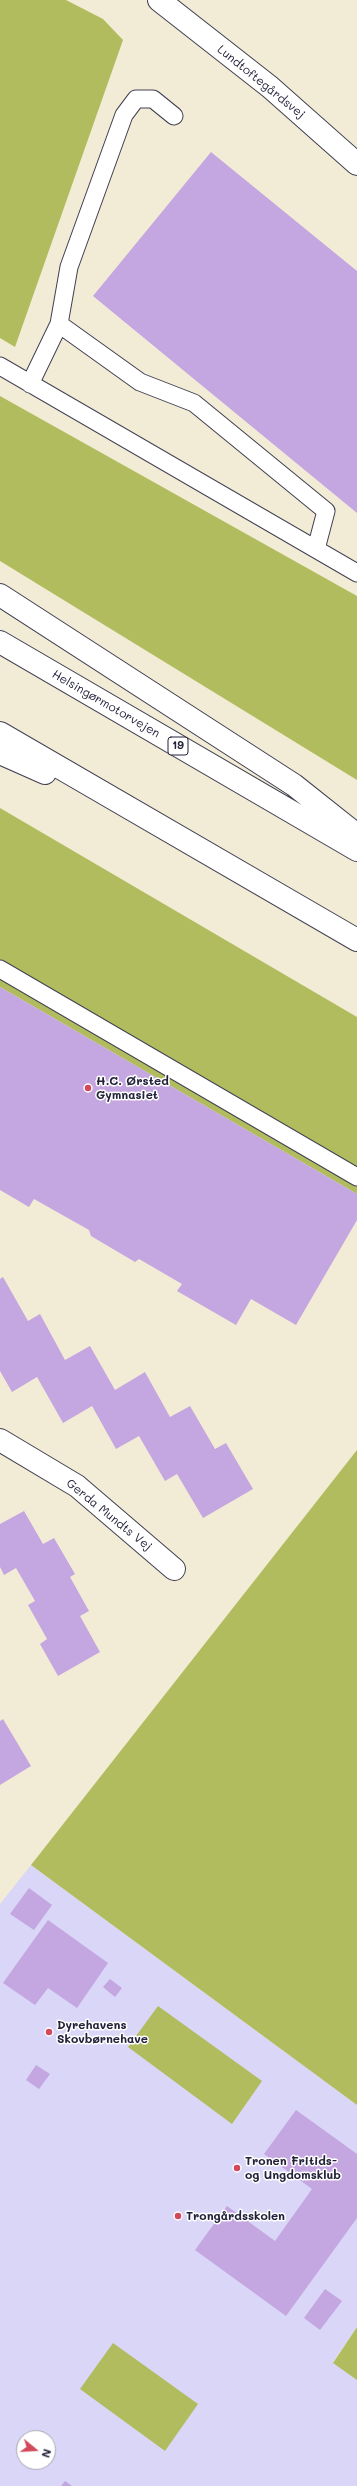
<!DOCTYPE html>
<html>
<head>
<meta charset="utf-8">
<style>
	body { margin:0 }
	#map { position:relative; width:357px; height:2486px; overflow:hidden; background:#f2ecd6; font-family:Mali,sans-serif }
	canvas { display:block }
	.north { position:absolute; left:16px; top:2430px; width:40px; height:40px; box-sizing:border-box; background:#fff; border:1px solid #a7a7b1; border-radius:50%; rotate:108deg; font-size:11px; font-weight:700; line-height:16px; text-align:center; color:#22223b }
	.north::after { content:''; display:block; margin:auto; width:14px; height:18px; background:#d1495b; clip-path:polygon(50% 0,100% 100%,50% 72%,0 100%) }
</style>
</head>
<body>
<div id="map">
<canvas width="357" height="2486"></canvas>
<div class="north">N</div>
</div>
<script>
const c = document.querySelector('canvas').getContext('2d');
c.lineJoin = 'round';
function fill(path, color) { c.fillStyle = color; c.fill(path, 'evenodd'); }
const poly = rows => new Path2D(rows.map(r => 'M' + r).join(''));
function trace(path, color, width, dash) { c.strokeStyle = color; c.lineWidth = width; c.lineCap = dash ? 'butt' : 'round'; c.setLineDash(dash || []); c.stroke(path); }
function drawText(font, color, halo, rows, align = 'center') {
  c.font = font + ' Mali,sans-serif'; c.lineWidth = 3; c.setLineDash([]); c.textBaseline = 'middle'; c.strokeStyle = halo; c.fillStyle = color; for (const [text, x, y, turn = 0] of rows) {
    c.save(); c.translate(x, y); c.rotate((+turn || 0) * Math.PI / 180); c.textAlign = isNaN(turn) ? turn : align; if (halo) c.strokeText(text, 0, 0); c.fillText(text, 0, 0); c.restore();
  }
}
fill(poly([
	[31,1865,357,2105,357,2327,333,2362,357,2380,357,2486,0,2486,0,1904],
	[24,2438,48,2438,48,2462,24,2462]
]), '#dad6f7');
fill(poly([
	[0,0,66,0,103,19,123,40,15,347,0,338],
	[0,396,357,596,357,780,0,561],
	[0,808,357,1017,357,1194,0,987],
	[357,1450,357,2105,31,1865],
	[158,2006,262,2081,232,2124,128,2047],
	[357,2327,357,2380,333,2363],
	[113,2343,198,2404,165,2451,80,2389]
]), '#b1bc5e');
fill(poly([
	[211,152,357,271,357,513,93,296],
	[0,987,357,1194,357,1220,296,1325,251,1299,236,1325,177,1291,182,1284,139,1259,135,1262,91,1236,89,1230,34,1199,29,1207,0,1190],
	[3,1277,28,1321,40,1314,65,1360,90,1346,115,1390,145,1372,170,1417,190,1406,215,1449,226,1443,253,1489,203,1518,177,1474,165,1481,139,1436,116,1449,92,1406,63,1423,37,1377,12,1392,0,1371,0,1279],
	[24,1511,43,1544,54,1538,75,1574,70,1577,89,1611,80,1616,100,1652,58,1676,40,1644,47,1639,28,1605,35,1601,16,1568,4,1575,0,1567,0,1524],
	[3,1719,31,1766,0,1785,0,1721],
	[29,1888,52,1905,34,1930,10,1914],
	[48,1920,108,1963,77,2008,48,1988,35,2005,3,1983],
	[110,1979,122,1988,115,1997,103,1987],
	[36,2065,50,2074,39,2089,26,2080],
	[296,2110,357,2154,357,2218,286,2316,195,2250,227,2206,275,2241,312,2189,264,2154],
	[325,2289,342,2301,320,2330,304,2318],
	[65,2481,72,2486,61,2486]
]), '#c4a6e0');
const lane = poly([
	[59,324,140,382,194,403,326,511,316,549],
	[0,366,357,573],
	[30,384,59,324,69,267,124,115,136,99,153,99,174,116],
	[0,969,357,1177]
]);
const street = poly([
	[0,1440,77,1486,174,1569]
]);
const secondary = poly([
	[159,0,270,87,357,164]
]);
const highway = poly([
	[0,595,294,785,357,835],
	[0,642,357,850],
	[0,733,357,940],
	[0,753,45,773]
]);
trace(lane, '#414052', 19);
trace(street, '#414052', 24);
trace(secondary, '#414052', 24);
trace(highway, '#414052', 24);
trace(lane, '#fff', 17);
trace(street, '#fff', 22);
trace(secondary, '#fff', 22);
trace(highway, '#fff', 22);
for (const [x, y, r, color] of [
	[88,1088,4,"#d1495b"],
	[49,2032,4,"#d1495b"],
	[237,2168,4,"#d1495b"],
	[178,2216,4,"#d1495b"]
]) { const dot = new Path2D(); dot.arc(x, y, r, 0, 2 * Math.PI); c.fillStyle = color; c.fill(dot); trace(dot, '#fff', 1.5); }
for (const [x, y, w] of [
	[178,746,20]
]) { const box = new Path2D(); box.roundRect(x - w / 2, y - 9, w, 18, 3); c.fillStyle = '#fff'; c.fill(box); trace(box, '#22223b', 1); }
drawText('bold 11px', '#22223b', null, [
	["19",178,746]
]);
drawText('12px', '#22223b', '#fff', [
	["Lundtoftegårdsvej",261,82,39],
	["Helsingørmotorvejen",106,704,30],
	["Gerda Mundts Vej",109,1515,39]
]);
drawText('bold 12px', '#22223b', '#fff', [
	["H.C. Ørsted",96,1081],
	["Gymnasiet",96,1095],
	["Dyrehavens",57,2025],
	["Skovbørnehave",57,2039],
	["Tronen Fritids-",245,2161],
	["og Ungdomsklub",245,2175],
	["Trongårdsskolen",186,2216]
], 'left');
</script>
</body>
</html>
